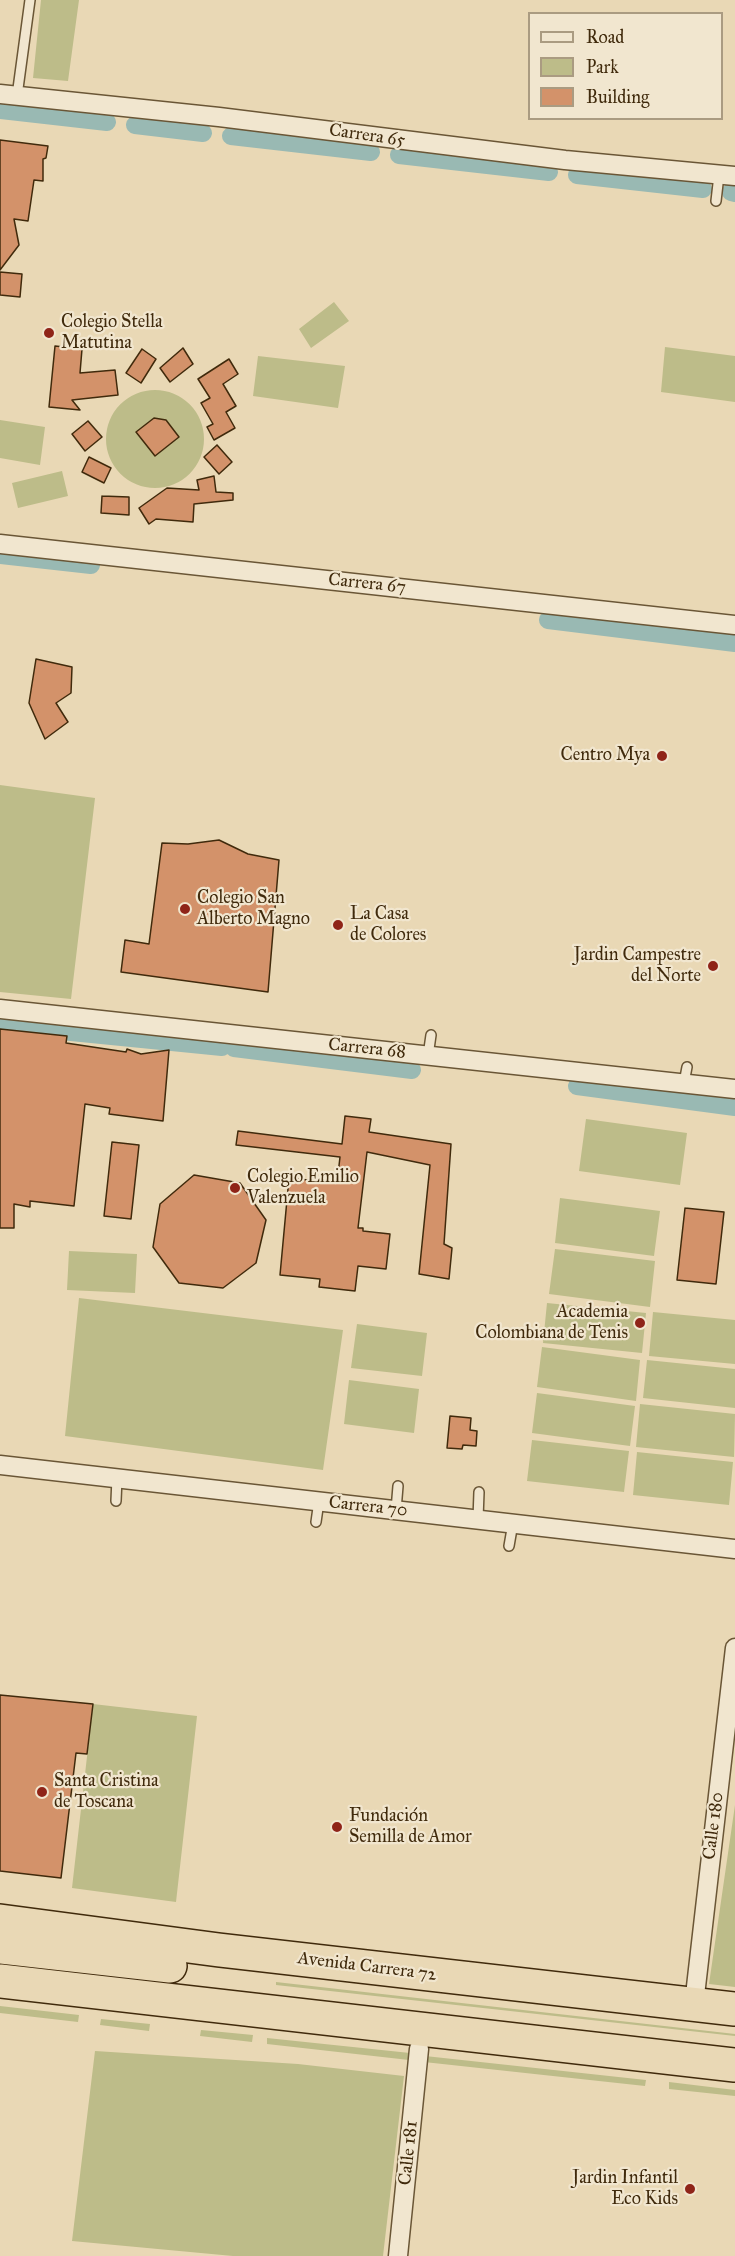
<!DOCTYPE html>
<html>
<head>
<meta charset="utf-8">
<style>
	body { margin:0 }
	#map { position:relative; width:735px; height:2256px; overflow:hidden; background:#e9d8b5; font-family:"IM FELL Great Primer",serif }
	canvas { display:block }
	.legend { position:absolute; left:528px; top:12px; width:195px; height:108px; box-sizing:border-box; background:#f1e6cf; border:2px solid #aa9b81; margin:0; padding:8px 10px; list-style:none; font-size:18px; color:#402a0c }
	.legend li { display:flex; align-items:center; gap:12px; height:30px }
	.legend b { width:30px; border:2px solid #aa9b81 }
</style>
</head>
<body>
<div id="map">
<canvas width="735" height="2256"></canvas>
<ul class="legend">
<li><b style="height:8px;background:#f1e6cf"></b>Road</li>
<li><b style="height:16px;background:#bdbc89"></b>Park</li>
<li><b style="height:16px;background:#d3926a"></b>Building</li>
</ul>
</div>
<script>
const c = document.querySelector('canvas').getContext('2d');
c.lineJoin = 'round';
function fill(path, color) { c.fillStyle = color; c.fill(path, 'evenodd'); }
const poly = rows => new Path2D(rows.map(r => 'M' + r).join(''));
function trace(path, color, width, dash) { c.strokeStyle = color; c.lineWidth = width; c.lineCap = dash ? 'butt' : 'round'; c.setLineDash(dash || []); c.stroke(path); }
function drawText(font, color, halo, rows, align = 'center') {
  c.font = font + ' "IM FELL Great Primer",serif'; c.lineWidth = 4.5; c.setLineDash([]); c.textBaseline = 'middle'; c.strokeStyle = halo; c.fillStyle = color; for (const [text, x, y, turn = 0] of rows) {
    c.save(); c.translate(x, y); c.rotate((+turn || 0) * Math.PI / 180); c.textAlign = isNaN(turn) ? turn : align; if (halo) c.strokeText(text, 0, 0); c.fillText(text, 0, 0); c.restore();
  }
}
fill(poly([
	[41,0,79,0,68,81,33,78],
	[334,302,349,321,311,348,299,329],
	[665,347,735,356,735,402,661,392],
	[258,356,345,366,338,408,253,396],
	'106 439a49 49 0 1 1 98 0a49 49 0 1 1-98 0Z',
	[0,420,45,427,40,465,0,458],
	[62,471,68,496,18,508,12,483],
	[0,785,95,798,71,999,0,992],
	[586,1119,687,1133,680,1185,579,1171],
	[560,1198,660,1211,654,1256,555,1243],
	[555,1249,655,1261,650,1307,549,1294],
	[69,1251,137,1254,135,1293,67,1290],
	[79,1298,343,1330,323,1470,65,1436],
	[547,1303,646,1313,642,1353,543,1343],
	[653,1312,735,1320,735,1364,649,1356],
	[357,1324,427,1333,422,1376,351,1368],
	[542,1347,640,1360,636,1401,537,1387],
	[647,1360,735,1369,735,1408,643,1398],
	[349,1380,419,1389,414,1433,344,1424],
	[537,1393,635,1406,630,1446,532,1433],
	[640,1404,735,1414,734,1457,636,1447],
	[532,1440,629,1451,624,1492,527,1481],
	[637,1452,733,1462,729,1505,633,1495],
	[93,1704,197,1716,176,1902,72,1888],
	[735,1805,735,1987,709,1984],
	[276,1982,735,2034,735,2036,276,1985],
	[0,2006,79,2015,78,2022,0,2013],
	[101,2019,150,2024,149,2031,100,2025],
	[201,2030,253,2035,252,2042,200,2036],
	[267,2038,410,2053,409,2060,267,2044],
	[95,2051,298,2064,404,2076,383,2256,233,2256,72,2241],
	[425,2056,646,2080,645,2086,424,2062],
	[669,2082,735,2090,735,2096,669,2089]
]), '#bdbc89');
trace(poly([
	[0,110,107,122],
	[135,125,203,133],
	[231,136,371,152],
	[399,155,549,172],
	[577,175,703,189],
	[731,192,735,193],
	[0,555,91,565],
	[548,620,735,643],
	[0,1025,222,1047],
	[234,1048,412,1070],
	[577,1086,735,1107]
]), '#99b9b3', 18);
const building = poly([
	[0,140,48,146,46,158,43,159,43,181,34,180,28,221,14,219,19,245,0,270,0,140],
	[0,272,22,274,20,297,0,295,0,272],
	[55,346,82,349,80,373,115,370,118,395,72,400,80,410,49,407,55,346],
	[183,348,193,364,170,382,160,368,183,348],
	[142,349,156,359,141,383,126,373,142,349],
	[229,359,238,374,223,384,236,406,226,412,235,428,214,440,207,427,213,424,201,403,210,398,198,379,229,359],
	[154,418,166,420,179,437,155,456,136,432,154,418],
	[88,421,102,437,85,451,72,434,88,421],
	[217,445,232,462,219,474,204,457,217,445],
	[89,457,111,468,104,483,82,472,89,457],
	[214,476,216,492,233,493,233,500,194,504,193,522,156,519,149,524,139,508,167,488,199,490,197,480,214,476],
	[102,496,129,497,129,515,101,513,102,496],
	[36,659,72,667,71,693,56,703,68,722,45,739,29,703,36,659],
	[219,840,248,854,279,860,268,992,121,972,125,940,149,944,162,843,188,844,219,840],
	[0,1029,67,1036,66,1043,126,1052,127,1049,141,1054,169,1050,163,1121,109,1114,110,1108,85,1104,74,1206,30,1201,30,1207,14,1204,14,1228,0,1228,0,1029],
	[345,1116,371,1119,369,1132,451,1144,444,1244,452,1248,449,1279,419,1274,430,1165,367,1152,358,1228,363,1228,363,1231,390,1234,386,1269,358,1266,355,1291,319,1287,320,1279,280,1275,289,1178,337,1183,340,1157,236,1145,238,1131,342,1144,345,1116],
	[112,1142,139,1145,131,1219,104,1216,112,1142],
	[194,1175,240,1183,266,1220,256,1263,223,1288,179,1283,153,1247,160,1204,194,1175],
	[685,1208,724,1212,716,1284,677,1280,685,1208],
	[450,1416,471,1418,470,1430,477,1431,476,1446,463,1445,462,1449,447,1448,450,1416],
	[0,1695,93,1704,87,1754,76,1753,61,1878,0,1871,0,1695]
]);
fill(building, '#d3926a');
trace(building, '#402a0c', 1.5);
const lane = poly([
	[17,96,30,0],
	[716,201,719,175],
	[428,1056,431,1035],
	[684,1083,687,1067],
	[116,1501,117,1478],
	[396,1510,398,1486],
	[478,1519,479,1492],
	[316,1522,319,1501],
	[509,1546,513,1523]
]);
const street = poly([
	[0,94,219,117,565,160,735,176],
	[0,544,735,625],
	[0,1009,735,1089],
	[0,1465,735,1549],
	[694,2004,735,1648],
	[398,2256,419,2049]
]);
const highway = poly([
	[0,1921,219,1950,735,2009],
	[0,1947,170,1966],
	[0,1981,735,2065]
]);
trace(lane, '#6a5636', 12);
trace(street, '#6a5636', 21);
trace(highway, '#402a0c', 36);
trace(lane, '#f1e6cf', 9);
trace(street, '#f1e6cf', 18);
trace(highway, '#e9d8b5', 33);
for (const [x, y, r, color] of [
	[49,333,6,"#8f2418"],
	[662,756,6,"#8f2418"],
	[185,909,6,"#8f2418"],
	[338,925,6,"#8f2418"],
	[713,966,6,"#8f2418"],
	[235,1188,6,"#8f2418"],
	[640,1323,6,"#8f2418"],
	[42,1792,6,"#8f2418"],
	[337,1827,6,"#8f2418"],
	[690,2189,6,"#8f2418"]
]) { const dot = new Path2D(); dot.arc(x, y, r, 0, 2 * Math.PI); c.fillStyle = color; c.fill(dot); trace(dot, '#f1e6cf', 2); }
drawText('18px', '#402a0c', '#f1e6cf', [
	["Carrera 65",367,136,8],
	["Carrera 67",367,584,6],
	["Carrera 68",367,1049,6],
	["Carrera 70",368,1507,6],
	["Calle 180",714,1826,-83],
	["Avenida Carrera 72",367,1967,7],
	["Calle 181",409,2153,-84]
]);
drawText('18px', '#402a0c', '#f1e6cf', [
	["Colegio Stella",61,323],
	["Matutina",61,344],
	["Centro Mya",650,756,"right"],
	["Colegio San",197,899],
	["Alberto Magno",197,920],
	["La Casa",350,915],
	["de Colores",350,936],
	["Jardin Campestre",701,956,"right"],
	["del Norte",701,977,"right"],
	["Colegio Emilio",247,1178],
	["Valenzuela",247,1199],
	["Academia",628,1313,"right"],
	["Colombiana de Tenis",628,1334,"right"],
	["Santa Cristina",54,1782],
	["de Toscana",54,1803],
	["Fundación",349,1817],
	["Semilla de Amor",349,1838],
	["Jardin Infantil",678,2179,"right"],
	["Eco Kids",678,2200,"right"]
], 'left');
</script>
</body>
</html>
